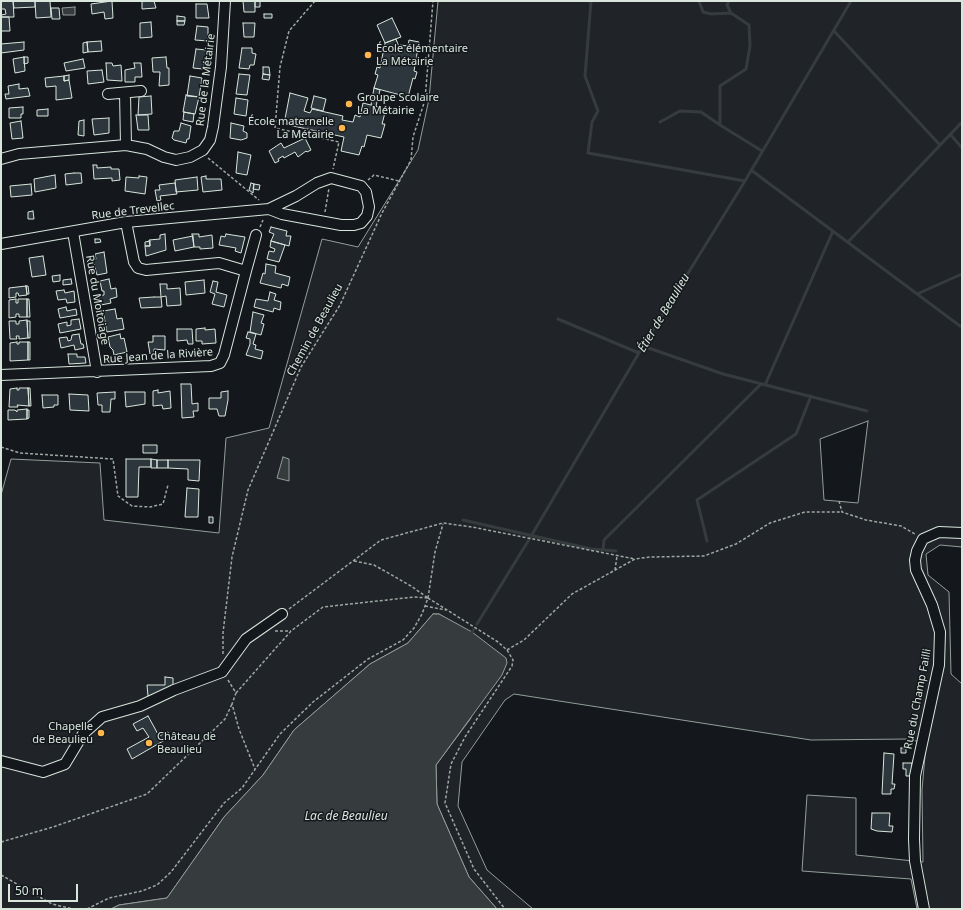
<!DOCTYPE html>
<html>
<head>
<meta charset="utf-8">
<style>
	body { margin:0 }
	#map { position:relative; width:963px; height:910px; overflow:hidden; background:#14181c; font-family:"Noto Sans",sans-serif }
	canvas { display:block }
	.frame { position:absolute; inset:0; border:2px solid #d8e6dc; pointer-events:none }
	.scale { position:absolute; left:8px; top:884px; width:70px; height:18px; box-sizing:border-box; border:2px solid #d8e6dc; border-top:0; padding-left:5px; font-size:12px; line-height:14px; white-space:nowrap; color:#d8e6dc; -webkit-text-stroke:3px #14181c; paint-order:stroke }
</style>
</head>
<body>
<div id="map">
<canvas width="963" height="910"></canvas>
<div class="frame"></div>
<div class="scale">50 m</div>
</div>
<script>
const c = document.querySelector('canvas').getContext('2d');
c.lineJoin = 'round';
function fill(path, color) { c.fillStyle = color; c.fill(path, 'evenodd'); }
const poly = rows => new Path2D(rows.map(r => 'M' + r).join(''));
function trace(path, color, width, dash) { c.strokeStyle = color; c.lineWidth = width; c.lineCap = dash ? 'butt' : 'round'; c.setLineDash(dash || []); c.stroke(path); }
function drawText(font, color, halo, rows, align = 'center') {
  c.font = font + ' "Noto Sans",sans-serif'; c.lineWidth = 3; c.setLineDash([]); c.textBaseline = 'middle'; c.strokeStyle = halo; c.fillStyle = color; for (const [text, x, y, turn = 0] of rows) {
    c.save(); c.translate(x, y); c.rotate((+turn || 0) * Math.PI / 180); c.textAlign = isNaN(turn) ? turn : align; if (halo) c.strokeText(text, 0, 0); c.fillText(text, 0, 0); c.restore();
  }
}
const green = poly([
	[438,1,962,1,962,547,940,545,926,554,928,575,949,592,951,674,962,684,962,909,917,909,911,879,802,871,807,795,856,798,856,855,923,862,922,790,926,744,909,739,811,740,514,694,505,700,462,762,458,806,487,870,533,909,497,909,469,877,437,804,436,765,471,718,452,622,439,614,433,614,408,643,370,664,294,730,263,775,224,817,167,898,119,905,111,909,1,909,1,495,11,459,100,463,104,520,219,533,226,438,269,428,322,239,358,247,418,150,429,99,438,1],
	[868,421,858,503,824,500,820,439,868,421]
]);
fill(green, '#202428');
trace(green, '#939e99', 1);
const water = poly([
	[75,7,75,15,63,15,62,8,75,7],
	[283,457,289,459,289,481,277,478,283,457],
	[433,614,439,614,472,632,506,658,507,663,502,675,436,765,437,804,469,877,497,909,111,909,119,905,167,898,224,817,263,775,294,730,370,664,408,643,433,614]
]);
fill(water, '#363b3e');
trace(water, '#939e99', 1);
trace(poly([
	[591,1,585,76,598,111,592,122,588,153,745,181],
	[699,1,703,12,711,14,731,13,749,25,750,46,746,69,720,86,720,125,762,151],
	[729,1,727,5,731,13],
	[961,1,962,2],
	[834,31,940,145],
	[660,122,680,111,701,112,720,125],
	[950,134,962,148],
	[751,170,960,326],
	[848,242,962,122],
	[917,294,962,274],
	[558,319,639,353],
	[643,346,723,374,867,411],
	[765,385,833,231],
	[463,520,591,549,616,551],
	[707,541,697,500,796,434,811,396],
	[603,550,604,540,761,384],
	[477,624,530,538,643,346,745,181,851,1],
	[472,632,474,629]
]), '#363b3e', 3);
const building = poly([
	[1,1,13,1,14,17,1,17,1,15,6,14,5,9,1,9,1,1],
	[13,1,35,1,35,7,14,8,13,1],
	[35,1,50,1,51,17,36,18,35,1],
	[112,1,113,18,105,19,104,12,92,14,91,4,112,1],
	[142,1,154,1,156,8,142,9,142,1],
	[243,1,255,1,255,12,244,12,243,1],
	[255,1,260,1,260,7,255,7,255,1],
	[196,4,207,4,209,18,196,18,196,4],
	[51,8,59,8,60,19,52,19,51,8],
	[264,14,272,14,272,18,264,18,264,14],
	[177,16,185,17,185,21,177,21,177,16],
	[1,17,9,17,10,31,1,31,1,17],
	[392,18,401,37,385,43,377,25,392,18],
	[177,21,185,21,184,25,177,25,177,21],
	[151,22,152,37,140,38,140,23,151,22],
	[243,23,255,23,254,37,244,37,243,23],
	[197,26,208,27,208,41,195,40,197,26],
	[396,39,399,47,400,45,408,46,409,40,419,42,414,71,417,72,415,79,413,78,408,97,374,88,378,75,375,74,377,67,380,68,385,43,396,39],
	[101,41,102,51,88,52,87,42,101,41],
	[24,42,24,50,1,53,1,44,24,42],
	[87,42,88,52,83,53,83,43,87,42],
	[242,48,252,48,252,53,256,54,254,65,250,65,249,69,239,68,242,48],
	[196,49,207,50,203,69,193,68,196,49],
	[24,57,28,57,28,63,24,64,24,57],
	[24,57,25,71,15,73,13,59,24,57],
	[166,57,167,68,169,68,169,85,159,86,160,72,153,72,152,58,166,57],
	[83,59,85,68,66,71,64,63,83,59],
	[106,63,112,63,113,66,121,65,122,81,107,80,106,63],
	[134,63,141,63,142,77,135,77,135,82,125,82,125,70,135,68,134,63],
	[263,67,269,67,270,75,263,74,263,67],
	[102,70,104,82,88,84,87,71,102,70],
	[239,74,250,75,247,95,236,94,239,74],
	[263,74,270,75,269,80,262,79,263,74],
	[69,75,69,80,64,81,64,76,69,75],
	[64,76,64,81,69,80,72,98,56,100,56,86,46,87,45,78,64,76],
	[190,76,202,78,199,97,187,96,190,76],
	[19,84,19,89,28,88,30,96,6,99,5,94,9,94,8,86,19,84],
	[374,88,380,90,376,106,371,105,374,88],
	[290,93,308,98,304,111,310,113,312,109,343,116,342,120,353,122,355,115,360,117,363,103,386,109,382,124,385,124,381,138,367,135,364,147,362,146,359,155,341,151,344,137,284,124,290,93],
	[186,95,199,97,195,114,183,112,186,95],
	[151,96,152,114,138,115,139,97,151,96],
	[314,96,326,99,323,111,311,108,314,96],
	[236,98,248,100,246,116,234,114,236,98],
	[23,107,23,114,21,114,21,118,9,118,9,108,23,107],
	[48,109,48,116,37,116,37,110,48,109],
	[184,112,194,114,193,122,183,120,184,112],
	[136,115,148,115,149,130,138,130,136,115],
	[109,118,109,133,94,135,92,119,109,118],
	[84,120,84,136,78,135,79,121,84,120],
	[21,121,23,138,12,139,10,123,21,121],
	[181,123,191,126,189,139,187,139,186,143,174,140,172,138,174,131,179,131,181,123],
	[231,123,244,126,243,131,247,133,247,138,241,140,230,138,231,123],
	[305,138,311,150,307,152,306,151,298,157,295,152,284,158,283,156,278,159,279,161,275,163,269,151,281,143,284,148,305,138],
	[238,152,251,155,247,175,236,173,238,152],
	[93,165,97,165,97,168,111,167,111,169,119,169,120,180,112,181,112,178,94,179,93,165],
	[74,173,81,173,82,183,66,185,65,174,74,173],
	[55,175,56,188,35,192,34,179,55,175],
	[139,176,147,177,145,194,125,191,126,177,139,178,139,176],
	[206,176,206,179,221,179,222,190,203,192,201,177,206,176],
	[197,177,198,190,176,192,175,180,197,177],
	[175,183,177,194,160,196,161,200,157,201,155,190,160,190,159,185,175,183],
	[251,183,254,184,253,193,249,190,251,183],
	[31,184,32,195,11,197,10,186,31,184],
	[254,184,260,185,259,190,253,189,254,184],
	[33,211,34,219,28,219,28,212,33,211],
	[271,227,287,231,286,236,291,236,289,246,271,241,274,234,269,232,271,227],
	[165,234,166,250,146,256,145,246,150,246,149,240,160,239,160,235,165,234],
	[192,234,199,234,199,237,212,235,213,248,200,249,200,247,194,247,192,234],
	[226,234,245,237,241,253,235,251,236,248,219,245,221,236,225,237,226,234],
	[193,236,194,247,175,251,173,240,193,236],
	[95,239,100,239,101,242,95,243,95,239],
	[150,241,150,246,145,246,145,242,150,241],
	[271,241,285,245,279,262,267,259,269,251,274,252,275,249,270,247,271,241],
	[104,252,107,273,97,275,94,264,91,265,90,260,96,259,95,254,104,252],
	[43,256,46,275,32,277,29,258,43,256],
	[266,264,276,266,275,273,290,277,288,286,282,284,281,288,260,283,263,273,265,274,266,264],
	[60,275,60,281,53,282,52,276,60,275],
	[71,279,72,284,63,285,63,280,71,279],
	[109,279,111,289,116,288,117,297,110,299,111,303,101,305,99,296,104,295,104,291,102,291,100,281,109,279],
	[204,280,205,293,186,295,185,282,204,280],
	[213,281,218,282,216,292,227,295,224,307,212,304,215,294,210,292,213,281],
	[160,284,167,284,167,289,180,288,181,305,167,306,166,296,161,297,160,284],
	[26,286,27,295,19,296,18,293,16,293,16,297,9,298,9,288,26,286],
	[26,286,28,286,29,294,27,294,26,286],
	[64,290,65,293,74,291,75,302,67,303,66,299,58,300,56,291,64,290],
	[270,292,276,294,274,300,281,302,280,310,274,308,273,312,254,307,256,299,268,301,270,292],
	[154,297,161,297,162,307,141,308,139,298,154,297],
	[16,299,16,303,18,303,18,299,27,299,27,317,19,317,19,314,16,314,16,317,9,318,9,300,16,299],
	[27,299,29,299,30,317,27,317,27,299],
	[66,307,67,311,76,309,77,315,60,318,58,309,66,307],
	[115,309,117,319,122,318,124,329,107,332,103,311,115,309],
	[253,312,264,315,261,323,264,324,261,335,250,332,253,312],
	[79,319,81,329,60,333,58,324,67,322,67,326,71,325,71,320,79,319],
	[27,320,28,338,19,339,19,336,16,336,17,339,10,339,9,321,16,321,16,324,19,324,19,321,27,320],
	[27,321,30,321,30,338,28,338,27,321],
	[205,328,205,330,215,329,216,343,202,344,202,341,196,341,196,329,205,328],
	[177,329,192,329,193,344,188,344,187,340,177,341,177,329],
	[248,332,256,334,253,344,256,345,255,349,263,351,261,359,246,355,250,344,250,339,246,338,248,332],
	[79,334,81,344,83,344,84,348,75,350,74,345,61,348,59,338,67,337,68,341,71,340,72,335,79,334],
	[120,334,121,339,124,338,127,352,114,355,113,350,110,347,108,337,120,334],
	[153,336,165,336,165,350,154,349,154,354,150,354,148,342,153,342,153,336],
	[17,342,17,344,19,344,19,342,28,342,28,360,10,361,10,343,17,342],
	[28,342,30,342,30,360,28,360,28,342],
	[68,354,77,354,77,357,85,357,86,363,69,364,68,354],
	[181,384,191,384,192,404,198,403,198,411,193,411,194,417,182,418,181,384],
	[17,388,17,390,19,390,19,388,28,388,29,406,17,405,18,407,9,407,10,389,17,388],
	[28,388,30,388,31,406,29,406,28,388],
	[158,390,158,393,170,391,171,408,163,409,162,405,153,406,153,391,158,390],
	[228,391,228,400,225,416,219,416,217,409,209,409,209,398,221,398,221,392,228,391],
	[115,392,115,399,111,399,110,412,102,412,102,405,98,405,97,393,115,392],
	[125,392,145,392,145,404,126,407,125,392],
	[69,394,88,395,89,411,70,410,69,394],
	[42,395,58,395,58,405,54,405,54,407,43,408,42,395],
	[27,409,27,419,8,420,8,410,15,410,17,412,17,410,27,409],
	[27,410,29,410,29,418,27,419,27,410],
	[143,445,157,445,157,453,143,453,143,445],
	[126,459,151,459,151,467,139,467,138,497,126,497,126,459],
	[151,459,157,460,157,468,151,468,151,459],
	[157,460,168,460,168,468,157,468,157,460],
	[168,460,200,460,199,481,188,480,188,469,168,468,168,460],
	[187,488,199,489,198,517,185,517,187,488],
	[209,517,213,517,213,523,209,523,209,517],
	[165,677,173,678,173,689,148,696,147,685,165,685,165,677],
	[148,716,159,736,168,732,170,737,132,759,127,749,149,737,143,728,137,731,133,724,148,716],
	[901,748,906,748,906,753,901,753,901,748],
	[884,753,894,754,892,784,895,784,894,789,891,789,891,794,882,794,884,753],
	[903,763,912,763,911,776,906,776,906,769,903,769,903,763],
	[872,813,890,813,889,826,893,826,892,832,877,831,871,829,872,813]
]);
fill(building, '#2c363c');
trace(building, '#d8e6dc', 1);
const minor = poly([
	[125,93,126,145],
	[108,94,141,91],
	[1,159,19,154,126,145,147,149,164,157,176,160,190,157,203,150,210,140,213,127,221,67,225,1],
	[73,232,97,372],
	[1,244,126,222,269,209,296,196,317,183,331,178,361,186,366,192,369,207,367,216,361,223,354,225,341,225,282,214,269,209],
	[246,271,256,235],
	[1,375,211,366,220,363,224,355,246,271,219,263,146,270,138,268,134,262,126,222],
	[1,761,43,772,65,764,83,734,102,717,140,706,174,690,222,672,246,639,282,614],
	[924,909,915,861,914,839,915,776,939,665,940,632,932,605,916,570,915,560,917,551,923,539,939,532,962,533]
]);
trace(minor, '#d8e6dc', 12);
trace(poly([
	[315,1,289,31,280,67,275,128,339,142,333,169],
	[208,158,259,200],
	[368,180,374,175,399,181],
	[325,212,329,188],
	[260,227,263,220],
	[1,447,20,453,113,459,118,496,132,506,150,507,163,504,168,485],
	[839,501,842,512,866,520,901,526,915,534],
	[354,561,374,565,411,586,428,598],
	[615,570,617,556],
	[428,598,435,552,443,524],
	[425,606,446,610],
	[289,609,381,540,443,523,472,527,635,559],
	[275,631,291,631],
	[507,650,524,640,572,594,635,559,650,557,704,556,736,544,770,523,805,512,843,512],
	[223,654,223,633,232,557,248,490,301,367,340,305,382,213,411,160,413,137,425,100,433,1],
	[228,680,236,693,232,704,239,729,255,769],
	[236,693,291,631,323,607,414,597,428,598],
	[1,842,53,827,147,794,225,719,232,704],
	[1,875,52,904,73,909],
	[87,909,109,898,142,891,157,885,171,872,224,803,242,788,280,734,313,702,368,659,403,640,414,628,422,614,428,598,498,642,507,650,513,660,512,666,465,737,451,764,445,803,474,869,505,909]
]), '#9da8a2', 1.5, [3, 2]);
trace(minor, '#14181c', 10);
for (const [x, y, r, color] of [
	[368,55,4,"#ffb74d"],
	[349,104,4,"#ffb74d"],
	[342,128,4,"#ffb74d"],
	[101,733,4,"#ffb74d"],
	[149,743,4,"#ffb74d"]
]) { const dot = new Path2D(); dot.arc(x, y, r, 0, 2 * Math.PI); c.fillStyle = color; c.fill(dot); trace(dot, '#14181c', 1.5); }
drawText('11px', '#d8e6dc', '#14181c', [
	["École élémentaire",376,49],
	["La Métairie",376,62],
	["Groupe Scolaire",357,98],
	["La Métairie",357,111],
	["École maternelle",334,122,"right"],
	["La Métairie",334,135,"right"],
	["Chapelle",93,727,"right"],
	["de Beaulieu",93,740,"right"],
	["Château de",157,737],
	["Beaulieu",157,750]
], 'left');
drawText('11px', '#d8e6dc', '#14181c', [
	["Rue de la Métairie",206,80,-83],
	["Rue de Trevellec",133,211,-7],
	["Rue du Moitoiage",97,300,80],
	["Chemin de Beaulieu",315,330,-61],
	["Rue Jean de la Rivière",158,356,-4],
	["Rue du Champ Failli",918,699,-79]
]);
drawText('italic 12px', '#d8e6dc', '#14181c', [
	["Étier de Beaulieu",664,313,-59],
	["Lac de Beaulieu",346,817]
]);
</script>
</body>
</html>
